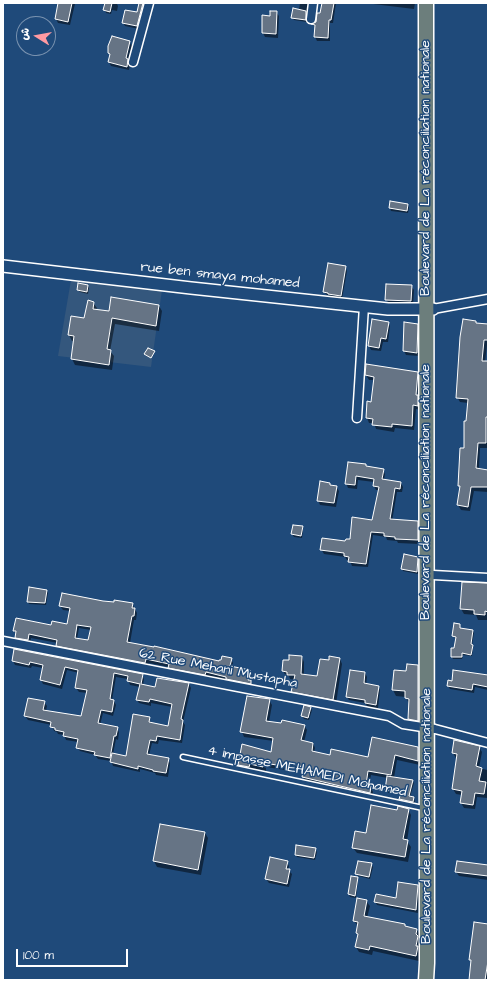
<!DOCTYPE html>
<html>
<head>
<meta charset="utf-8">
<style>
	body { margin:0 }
	#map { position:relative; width:491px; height:983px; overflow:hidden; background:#1f4a7a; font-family:"Architects Daughter","Playpen Sans Arabic",sans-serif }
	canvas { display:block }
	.frame { position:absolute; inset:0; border:4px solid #fff; pointer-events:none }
	.north { position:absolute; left:16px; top:16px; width:40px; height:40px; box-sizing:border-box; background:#1f4a7a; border:1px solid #7992af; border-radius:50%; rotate:281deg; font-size:11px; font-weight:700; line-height:16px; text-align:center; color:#fff }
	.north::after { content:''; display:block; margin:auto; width:14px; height:18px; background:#ff9aa2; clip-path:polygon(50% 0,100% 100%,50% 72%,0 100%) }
	.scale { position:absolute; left:16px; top:949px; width:112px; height:18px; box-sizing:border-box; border:2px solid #fff; border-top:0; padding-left:5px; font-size:12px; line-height:14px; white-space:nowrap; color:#fff; -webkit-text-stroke:3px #1f4a7a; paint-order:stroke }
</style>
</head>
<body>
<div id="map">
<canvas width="491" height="983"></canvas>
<div class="frame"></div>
<div class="north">ش</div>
<div class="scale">100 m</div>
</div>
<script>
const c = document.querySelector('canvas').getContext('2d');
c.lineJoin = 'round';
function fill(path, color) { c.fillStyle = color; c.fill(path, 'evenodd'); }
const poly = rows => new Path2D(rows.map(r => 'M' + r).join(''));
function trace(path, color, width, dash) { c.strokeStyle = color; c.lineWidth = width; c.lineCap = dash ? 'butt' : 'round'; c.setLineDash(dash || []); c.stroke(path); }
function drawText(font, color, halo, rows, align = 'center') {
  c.font = font + ' "Architects Daughter",sans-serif'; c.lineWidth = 3; c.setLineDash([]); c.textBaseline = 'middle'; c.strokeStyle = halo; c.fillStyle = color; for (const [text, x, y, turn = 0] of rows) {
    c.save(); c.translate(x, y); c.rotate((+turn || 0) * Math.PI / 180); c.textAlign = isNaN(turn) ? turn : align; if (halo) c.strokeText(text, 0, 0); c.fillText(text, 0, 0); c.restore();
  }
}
fill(poly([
	[71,280,162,290,151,367,58,356]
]), '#34577d');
fill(poly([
	[59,3,75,4,70,25,58,23,56,19],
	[106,3,117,4,118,6,117,11,112,10,111,14,106,13,105,10],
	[140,3,147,3,139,29,125,26,123,22,138,14],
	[300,3,309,3,307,22,294,20,292,17,299,10],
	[323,3,336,3,333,23,330,23,330,41,317,41,315,37,316,28,313,25,316,23,321,14],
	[365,3,415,3,414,9],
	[276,12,279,16,278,38,265,37,263,33,271,17],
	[129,42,132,46,128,60,130,64,129,70,111,66,109,62,110,55,109,53],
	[391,202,408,205,409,208,408,213,391,211,390,208],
	[345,267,347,271,342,299,331,298,330,296,327,295,324,292],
	[88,286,89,288,88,294,80,292,78,290],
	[411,286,414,290,413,305,389,304,386,299],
	[93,303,97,308,96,310,110,312,159,306,162,311,159,331,115,324,110,351,114,356,112,370,75,365,72,359,74,341,72,341,69,335,85,319],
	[388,323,390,326,388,342,383,342,381,351,371,350,369,346],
	[477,324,488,325,488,345,487,345,485,362,488,362,488,448,480,448,479,469,488,470,488,492,474,491,470,511,461,510,458,505,461,488,459,485,465,449,468,403,460,402,457,397],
	[417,325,420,329,419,356,406,355,404,351],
	[417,373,420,377,418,398,420,401,420,410,416,409,414,430,395,428,394,432,376,429,374,423,369,423,367,418,368,402,372,403,375,380,369,380,366,375],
	[366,465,367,467,383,470,385,474,384,480,401,483,403,487,402,492,397,492,392,521,417,522,420,526,419,544,398,543,397,541,387,540,386,537,373,535,368,567,352,566,350,561,347,560,345,557,324,554,321,549,351,540,373,521,380,490,376,490,374,486,374,482,358,480,357,489,348,488,346,483],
	[330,484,331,486,336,487,339,491,336,507,320,505,318,500],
	[302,527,303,530,302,538,294,537,292,534],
	[417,558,419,561,418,574,403,571,402,568],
	[488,584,487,620,478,620,476,615,464,614,461,609],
	[47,591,48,593,46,605,29,604,28,602],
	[103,602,132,603,137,613,136,620,134,620,130,643,219,662,231,659,233,663,232,667,249,671,252,675,250,681,253,685,253,687,229,683,227,680,208,676,207,679,171,672,169,667,149,663,147,667,60,650,57,646,58,643,31,638,30,644,18,642,16,638,17,635,14,631,68,625,71,611,63,610,60,606],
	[79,628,91,630,89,642,77,639],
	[460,625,460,629,473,631,474,633,472,645,473,648,472,656,463,655,462,659,453,659,452,657,457,638,455,638,453,636],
	[15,650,142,675,144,679,143,685,156,688,189,684,191,688,183,722,185,725,182,743,159,740,158,744,152,743,149,755,168,759,170,763,168,777,156,775,155,773,140,769,140,772,113,766,111,761,98,759,95,755,80,751,77,747,78,742,66,740,64,735,58,734,57,732,54,731,52,725,28,720,25,716,44,702,47,706,46,711,82,717,88,693,79,692,76,688,79,673,67,670,62,689,43,684,41,680,43,668,32,666,31,668,15,665,13,661],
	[116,677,128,679,130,685,140,687,137,700,139,703,151,706,151,703,172,707,169,727,151,723,149,718,127,758,113,754,116,739,118,740,119,732,117,728,100,725,103,713,113,716,116,705,114,701,112,700],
	[302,657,304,662,304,675,318,678,330,661,340,659,342,664,336,704,295,697,292,691,295,680,290,679,289,676,286,676,283,671,290,662],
	[418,666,421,671,421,726,412,725,409,719,409,704,406,697,396,696,393,690,395,671,407,672],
	[365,673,367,677,366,685,378,687,380,690,378,708,368,707,365,703,349,700,347,697],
	[488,676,488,690,475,687,474,693,450,689,448,686,449,682],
	[269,700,272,705,269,722,304,725,307,730,304,742,313,743,315,748,314,752,330,756,368,758,418,748,420,753,420,765,397,760,394,778,412,781,414,783,410,797,413,798,415,801,414,804,402,802,400,799,401,795,388,793,386,790,388,778,371,775,369,787,371,787,373,792,372,797,306,782,303,777,304,771,292,768,291,771,266,767,266,771,252,768,251,772,242,770,239,765,272,753,274,741,244,737,242,732],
	[310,707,312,710,309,720,304,719,302,716],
	[479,747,482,752,479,768,487,770,488,772,488,788,487,798,477,797,475,809,464,808,461,803,462,795,456,794,453,789,458,758,456,758,453,753],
	[408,809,411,815,407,841,411,847,408,862,357,853,353,848,367,834,397,811],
	[205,833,208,838,201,875,157,867,154,861],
	[315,849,317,852,315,860,297,857,296,855],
	[287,862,289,866,288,870,292,874,289,887,269,883,266,879],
	[371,864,373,867,370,879,358,876,356,874],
	[488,866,488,880,459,876,456,872],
	[351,877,357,878,358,880,356,898,350,897,349,894],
	[418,886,420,890,418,913,377,905,375,901,397,900],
	[366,901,370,906,367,918,405,925,406,928,417,930,420,935,419,939,421,942,419,961,373,951,372,955,359,952,356,947,358,936,357,933,358,926,354,921],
	[488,925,488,980,470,980]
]), '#0007');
const building = poly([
	[58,3,72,3,68,22,55,19,58,3],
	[105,3,112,3,110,12,103,10,105,3],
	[139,3,143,3,137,26,122,23,125,10,137,12,139,3],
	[322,3,334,3,331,20,329,20,328,38,314,37,315,25,311,24,316,22,317,13,320,13,322,3],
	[293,8,306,11,306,20,291,18,293,8],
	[270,11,277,11,276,34,262,33,262,15,270,16,270,11],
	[112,36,130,41,126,58,128,59,127,67,108,62,110,54,108,53,108,46,112,36],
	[390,201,408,204,407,211,389,208,390,201],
	[328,263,346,266,341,296,328,294,328,293,323,292,328,263],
	[78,283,88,285,87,292,77,290,78,283],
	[386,284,412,285,411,301,385,300,386,284],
	[111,297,159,305,156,326,112,318,107,349,111,350,109,365,71,359,74,336,68,335,71,316,84,318,88,300,94,302,93,309,109,311,111,297],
	[372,319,389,322,386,339,381,338,379,348,368,346,372,319],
	[463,319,476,321,476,323,488,324,488,340,484,340,482,361,488,361,488,417,486,417,486,443,478,443,476,468,488,470,488,487,471,487,468,507,457,505,460,486,458,486,460,448,464,448,464,421,466,421,468,399,456,398,460,337,463,319],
	[404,322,418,324,417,353,403,351,404,322],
	[148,348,155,351,151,358,144,354,148,348],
	[366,364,418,372,416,395,418,395,418,406,413,405,412,426,392,424,392,427,372,425,373,419,366,418,367,401,371,402,374,377,365,375,366,364],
	[348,462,366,464,366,466,384,469,382,479,401,482,400,489,395,488,390,519,418,521,418,540,395,539,395,537,384,536,384,533,371,532,366,564,348,562,349,557,344,556,344,553,320,550,322,538,345,541,346,539,350,539,352,517,372,520,379,487,373,486,374,479,356,476,355,485,345,484,348,462],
	[320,481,330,483,330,485,337,486,334,503,317,501,320,481],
	[293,525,303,526,301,536,291,534,293,525],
	[404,554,418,557,417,572,401,569,404,554],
	[462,582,488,583,488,612,485,611,485,615,474,614,474,610,460,609,462,582],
	[29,587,47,590,45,603,27,602,29,587],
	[62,593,103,601,114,602,114,600,133,603,132,608,135,608,134,616,132,616,127,642,154,647,154,646,219,661,219,660,221,660,222,656,232,658,230,666,250,670,248,680,251,680,251,684,226,679,226,677,206,672,205,675,168,668,169,664,146,659,145,663,56,646,57,640,29,634,28,640,15,638,16,631,13,631,16,618,51,625,52,621,67,624,70,608,59,606,62,593],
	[77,625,91,627,88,640,75,638,77,625],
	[454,623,460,624,460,628,473,630,471,644,473,645,471,655,462,653,462,657,451,657,451,648,454,648,456,637,452,636,454,623],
	[14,649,143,674,141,684,155,687,157,678,189,683,181,719,183,720,180,740,157,736,156,741,150,740,147,754,169,758,166,773,153,771,153,770,138,766,138,769,110,762,112,753,126,756,133,714,150,717,149,722,168,726,172,704,150,699,149,702,136,700,140,684,127,681,128,676,114,673,110,699,114,700,112,712,101,710,98,723,118,727,116,736,114,736,110,758,94,755,95,752,76,748,78,739,63,736,64,732,55,730,55,728,50,727,51,722,24,716,28,698,45,701,43,710,81,716,87,690,75,688,78,670,65,667,60,685,40,680,43,665,30,662,29,665,12,661,14,649],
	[289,655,302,656,301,674,317,676,320,659,329,660,329,656,340,658,333,700,291,692,295,675,287,675,287,672,282,671,283,660,289,660,289,655],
	[407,664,418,665,418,721,408,719,409,699,405,698,405,691,392,690,394,670,406,671,407,664],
	[350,670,365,672,364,683,379,686,376,705,365,703,365,700,346,697,350,670],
	[453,670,488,675,488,687,473,684,472,690,447,686,448,680,452,681,453,670],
	[247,696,270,699,266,721,281,723,282,720,305,725,301,740,313,743,312,751,330,755,331,749,368,757,372,737,418,747,418,761,395,755,391,775,368,771,366,785,371,786,370,793,302,777,304,767,290,764,289,767,264,763,263,767,250,764,249,767,238,765,242,744,271,752,273,738,240,732,247,696],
	[304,705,311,707,308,718,301,716,304,705],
	[454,740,480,746,476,766,482,768,479,781,486,782,484,794,475,793,473,805,460,803,462,791,452,789,457,754,452,753,454,740],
	[387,776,413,780,409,796,414,797,413,802,399,799,401,793,385,790,387,776],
	[371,805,397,810,398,806,409,809,403,839,408,840,405,857,352,848,355,831,366,833,371,805],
	[160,824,205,832,198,870,153,861,160,824],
	[296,845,316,848,314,858,295,855,296,845],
	[270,857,288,861,286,869,290,869,287,884,265,879,270,857],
	[358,861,372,863,369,877,355,874,358,861],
	[457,861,488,865,488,876,455,872,457,861],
	[351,876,358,877,355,896,348,894,351,876],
	[398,882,418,885,416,910,374,902,376,894,396,898,398,882],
	[357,898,367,900,364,916,405,924,405,926,417,929,416,934,418,936,416,946,418,946,416,956,370,946,369,950,355,947,358,934,356,933,358,922,353,921,357,898],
	[474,922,488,924,488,961,485,980,469,980,471,960,469,960,474,922]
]);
fill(building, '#667485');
trace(building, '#fff', 1);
const lane = poly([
	[183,757,423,808]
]);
const street = poly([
	[311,19,313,3],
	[133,62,149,3],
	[433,309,488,299],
	[357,418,364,306],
	[433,575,488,578],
	[3,641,233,686,389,716,403,724,435,729,488,743]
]);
const secondary = poly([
	[3,266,191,288,388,309,433,309]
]);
const highway = poly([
	[426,980,427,963,426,3]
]);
trace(lane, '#fff', 7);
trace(street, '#fff', 11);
trace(secondary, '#fff', 14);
trace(highway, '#fff', 17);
trace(lane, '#1f4a7a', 4);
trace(street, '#1f4a7a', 8);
trace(secondary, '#1f4a7a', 11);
trace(highway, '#6c7e7c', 14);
drawText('14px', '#fff', '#1f4a7a', [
	["Boulevard de La réconciliation nationale",426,168,-90],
	["rue ben smaya mohamed",220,276,6],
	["Boulevard de La réconciliation nationale",426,492,-90],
	["62 Rue Mehani Mustapha",218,669,11],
	["4 impasse MEHAMEDI Mohamed",307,772,12],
	["Boulevard de La réconciliation nationale",427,816,-90]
]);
</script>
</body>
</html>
